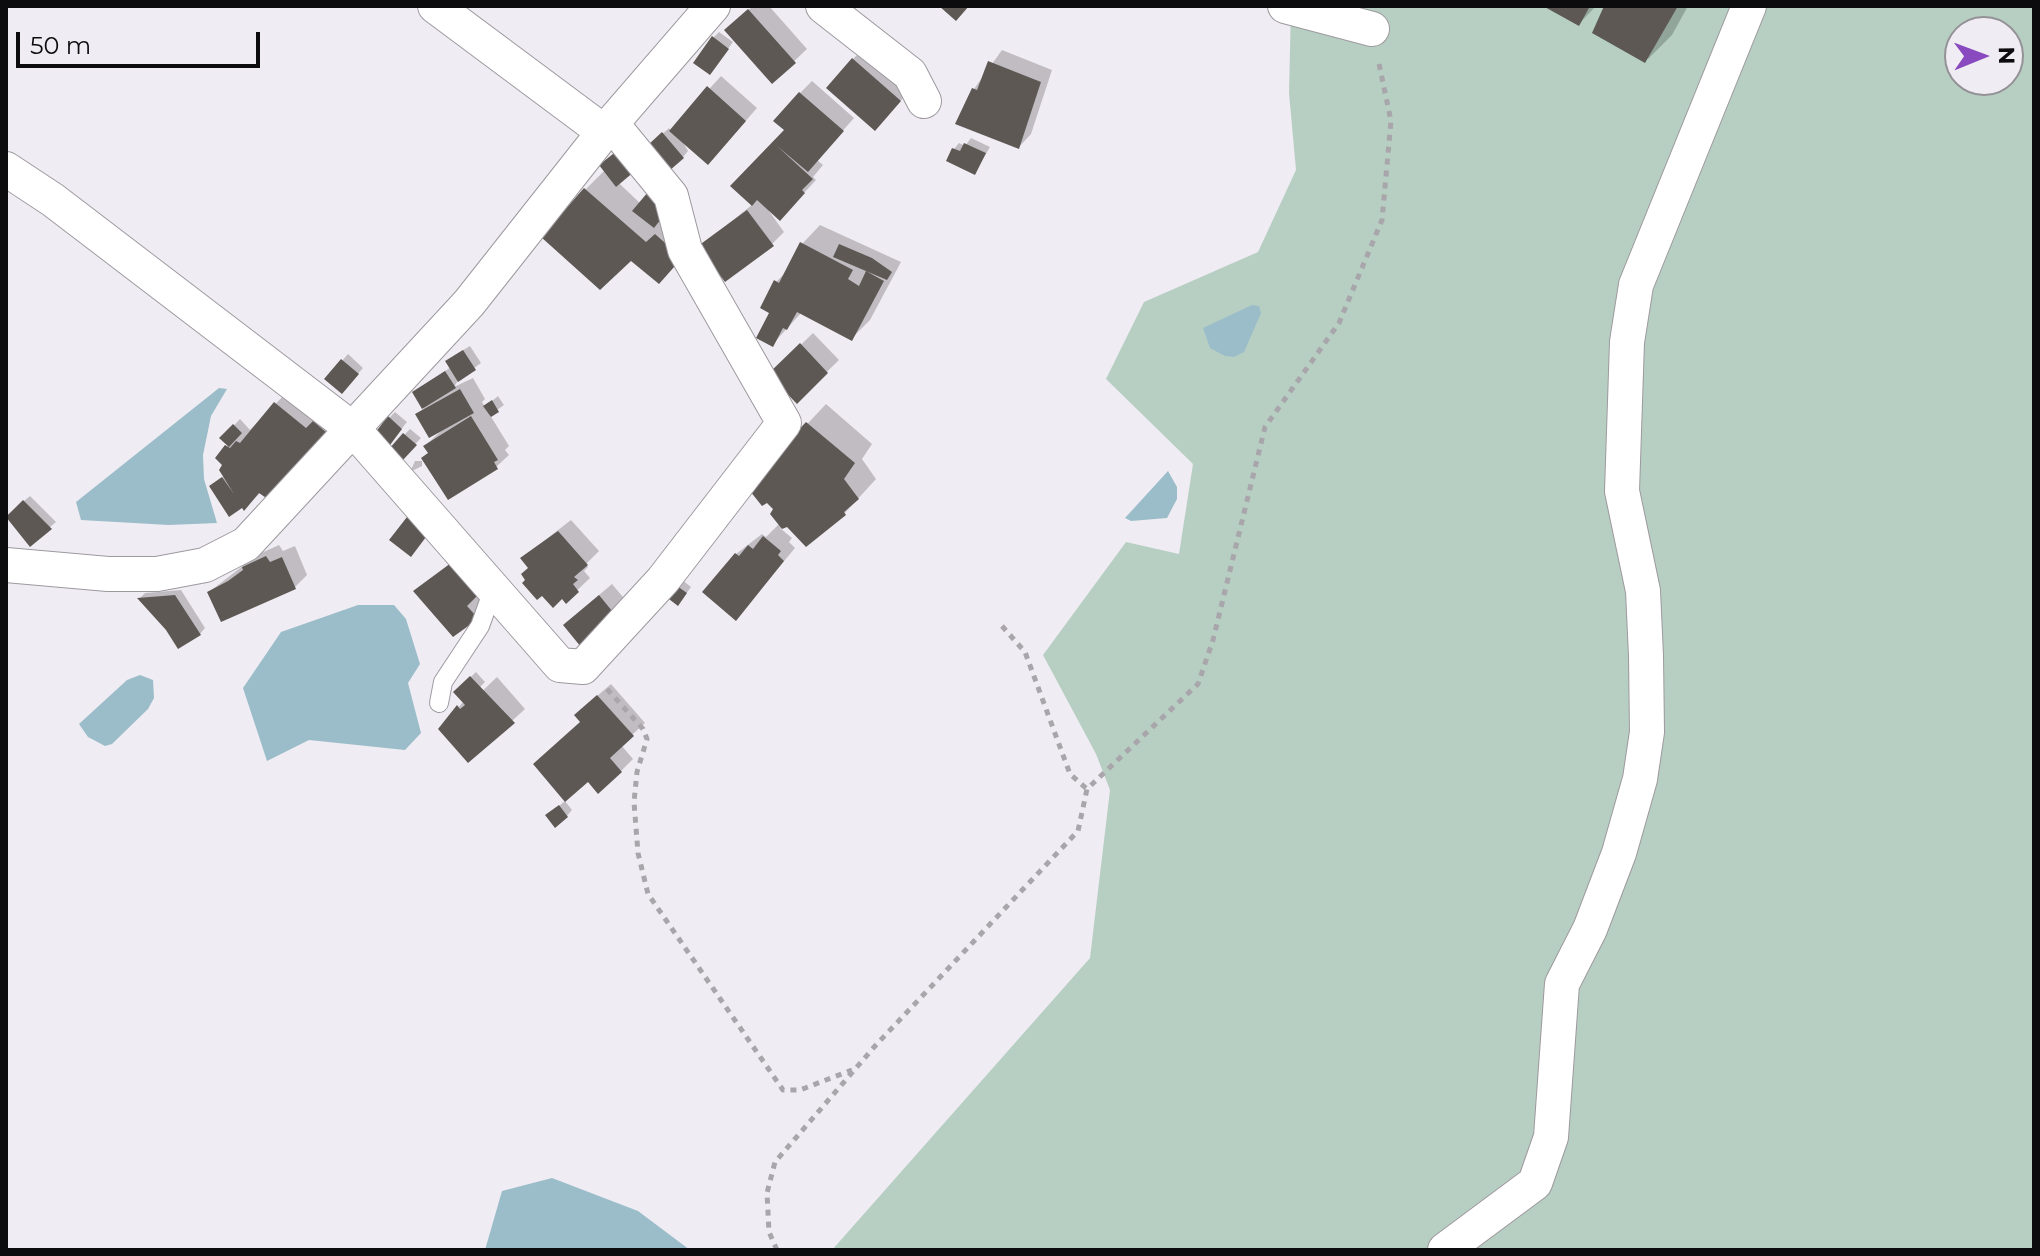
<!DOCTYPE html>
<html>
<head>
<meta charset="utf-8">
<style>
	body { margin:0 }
	#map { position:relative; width:2040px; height:1256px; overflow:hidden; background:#f0ecf3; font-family:Montserrat,sans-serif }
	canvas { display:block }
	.frame { position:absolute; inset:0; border:8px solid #0c0b0d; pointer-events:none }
	.north { position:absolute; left:1944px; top:16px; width:80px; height:80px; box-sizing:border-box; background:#f0ecf3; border:2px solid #959297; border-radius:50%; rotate:89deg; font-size:22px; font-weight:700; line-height:32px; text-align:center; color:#0c0b0d }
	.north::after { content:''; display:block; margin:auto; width:28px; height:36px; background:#8a4abf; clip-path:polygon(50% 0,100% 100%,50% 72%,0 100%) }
	.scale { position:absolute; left:16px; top:32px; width:244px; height:36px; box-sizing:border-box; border:4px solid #0c0b0d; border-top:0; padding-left:10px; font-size:24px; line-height:28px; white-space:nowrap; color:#0c0b0d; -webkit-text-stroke:6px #f0ecf3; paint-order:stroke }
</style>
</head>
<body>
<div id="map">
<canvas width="2040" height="1256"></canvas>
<div class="frame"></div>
<div class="north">N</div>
<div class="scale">50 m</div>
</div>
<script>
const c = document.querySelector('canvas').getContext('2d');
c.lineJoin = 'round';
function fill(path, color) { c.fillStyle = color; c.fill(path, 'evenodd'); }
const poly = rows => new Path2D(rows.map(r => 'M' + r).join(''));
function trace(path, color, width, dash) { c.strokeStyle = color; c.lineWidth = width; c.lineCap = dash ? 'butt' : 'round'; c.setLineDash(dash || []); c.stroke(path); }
fill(poly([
	[1291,6,2034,6,2034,1250,832,1250,1090,958,1110,790,1096,754,1043,655,1126,542,1179,554,1193,464,1106,379,1144,302,1258,252,1296,170,1289,93],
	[1960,32,2008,32,2008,80,1960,80]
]), '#b7cfc2');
fill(poly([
	[1252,305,1259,306,1261,313,1244,352,1234,357,1225,356,1210,348,1203,328],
	[219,388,227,389,211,416,203,455,204,479,217,523,169,525,81,520,76,502],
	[1168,471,1177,487,1177,499,1167,518,1131,521,1125,518],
	[358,605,394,605,406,619,420,664,408,683,421,733,405,750,309,740,267,761,243,688,281,632],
	[140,675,153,680,154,698,148,709,112,744,105,746,88,737,79,724,127,680],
	[552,1178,638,1211,690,1250,485,1250,502,1191]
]), '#9bbdc9');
fill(poly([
	[753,6,769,6,807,49,772,82,739,18],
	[1547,6,1596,6,1579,24],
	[1607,6,1688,6,1672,35,1648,59,1594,30],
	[719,32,733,42,715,67,713,38],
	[865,47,912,88,887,116,853,59],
	[1002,50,1052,70,1031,134,1019,147,974,89],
	[721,76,757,108,720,150,680,137,688,151,683,157,650,145,669,128,671,131],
	[812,81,854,118,817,160,823,165,813,177,816,180,792,206,769,211,784,232,772,244,701,246,753,204,733,186,787,130,800,93],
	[971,138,990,147,975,173,954,149,959,143,965,146],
	[605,170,641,204,674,217,659,281,585,190],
	[820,225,901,262,870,320,852,338,802,312,772,345,776,282,789,269,802,244],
	[813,333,839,360,797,401,771,374],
	[470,346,481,363,459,379,454,387,473,378,485,399,482,402,485,407,498,396,504,405,490,415,509,446,505,450,509,455,496,467,429,452,425,446,443,429,418,414,424,408,414,392,451,367,453,356],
	[348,354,363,368,342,392,327,378],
	[294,385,344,413,291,481,261,492,245,508,217,481,225,476,225,464,217,458,229,444,222,438,240,419,250,430],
	[826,404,872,444,862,459,876,479,844,514,780,528,792,538,789,542,795,548,736,619,736,554,762,534,766,537,780,523,775,509,749,486],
	[395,412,407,422,395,437,389,418],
	[410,429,421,438,402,458,391,448],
	[415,461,422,461,422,466,410,472],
	[30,496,56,522,30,544,7,515],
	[571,520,599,551,586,564,588,567,584,571,590,578,566,601,522,558],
	[279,545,283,551,295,546,307,575,295,587,209,592,257,555],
	[465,552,470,558,483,609,470,623,416,591],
	[681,579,691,587,683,598,667,596],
	[612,584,628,603,616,615,578,613],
	[181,590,205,628,200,634,168,628,140,598,145,593],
	[476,672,485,682,471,696,474,699,497,677,525,709,468,761,440,729,464,701,455,692],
	[611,684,645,723,621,745,633,759,621,771,588,779,582,721,589,703],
	[565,801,572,810,567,816,554,810]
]), '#0003');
fill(poly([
	[939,6,969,6,956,21],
	[1543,6,1590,6,1579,26],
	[1604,6,1678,6,1645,63,1592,33],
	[748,9,796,63,772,84,724,30],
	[712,36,729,49,710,75,693,63],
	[852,58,901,101,875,131,826,88],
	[988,61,1041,82,1019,149,955,124,972,88,977,90],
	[707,86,746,121,708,165,669,131],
	[799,92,844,131,808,172,777,146,813,179,802,190,805,193,780,221,757,200,752,206,730,186,784,130,773,121],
	[662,132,684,158,669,171,648,145],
	[964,143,986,153,975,175,946,161,952,148,960,151],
	[618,150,635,171,616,187,599,165],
	[584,188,646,242,655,234,682,258,659,284,631,261,600,290,541,237],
	[648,192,669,209,654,228,632,211],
	[747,210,774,246,725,282,698,246],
	[800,242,853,270,848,279,859,286,866,271,884,281,852,341,797,312,787,330,783,328,773,347,756,338,769,313,760,308,774,280,779,283],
	[839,244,872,258,892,272,887,280,833,257],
	[800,343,828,373,797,404,768,374],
	[463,350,476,370,458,382,445,361],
	[341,359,359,374,342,394,324,379],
	[445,371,456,388,422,409,412,392],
	[460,389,474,413,429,438,415,414],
	[492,400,499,412,491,417,483,406],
	[274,402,306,428,313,421,327,433,272,502,259,493,244,511,242,508,229,517,209,486,222,477,234,494,219,470,222,465,215,458,225,445,230,448,236,441,240,443],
	[388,416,402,429,390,445,375,433],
	[471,416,498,460,494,462,498,469,448,500,421,458,428,453,423,446],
	[806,422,855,463,844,479,859,499,844,512,846,515,806,547,787,527,782,529,770,514,773,509,767,503,762,506,746,486],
	[233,424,242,433,229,447,219,438],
	[403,433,417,445,402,461,389,449],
	[23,500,52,529,30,547,6,517],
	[407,517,429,533,411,557,389,540],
	[558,531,588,565,574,577,578,580,573,584,579,592,566,604,562,599,553,608,542,596,537,600,522,583,525,580,521,574,528,568,520,558],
	[763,536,781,551,778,555,784,561,736,621,702,592,735,553,739,556,748,545,753,549],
	[266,556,270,562,282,557,296,589,221,622,207,592,228,581,243,570,242,567],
	[451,563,480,593,467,606,476,616,471,624,453,637,413,591],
	[674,584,687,593,678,606,665,596],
	[175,595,201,635,178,649,166,630,137,598],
	[599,595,617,617,581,647,563,625],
	[470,676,515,723,468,763,438,729,457,705,460,709,465,705,453,692],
	[597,695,634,736,610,758,622,772,598,794,588,782,565,802,533,764,580,722,574,715],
	[559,805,568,817,555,828,545,815]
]), '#5d5854');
const service = poly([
	[439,703,443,682,480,626,494,587]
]);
const minor = poly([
	[435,6,604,132],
	[823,6,910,74,924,101],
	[1285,6,1372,29],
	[6,169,53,200,354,430,560,665,583,667,663,580,784,423,685,250,671,196,611,123],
	[6,565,108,574,157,574,205,565,246,544,469,303,604,132,713,6],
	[1445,1250,1535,1183,1551,1137,1562,984,1590,929,1619,853,1640,779,1647,732,1646,656,1643,591,1622,491,1627,342,1636,285,1749,6]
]);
trace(service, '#9d999f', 20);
trace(minor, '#9d999f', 36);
trace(poly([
	[1002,626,1025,652,1070,774,1087,789],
	[607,689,643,729,647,739,637,772,634,802,638,853,648,894,783,1090,800,1090,852,1070],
	[777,1250,769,1232,767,1193,775,1162,875,1046,1078,831,1087,789,1198,684,1213,640,1265,427,1339,323,1382,220,1391,121,1378,59]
]), '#a8a5ab', 5, [6, 6]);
trace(service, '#fff', 18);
trace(minor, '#fff', 34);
</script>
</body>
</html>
